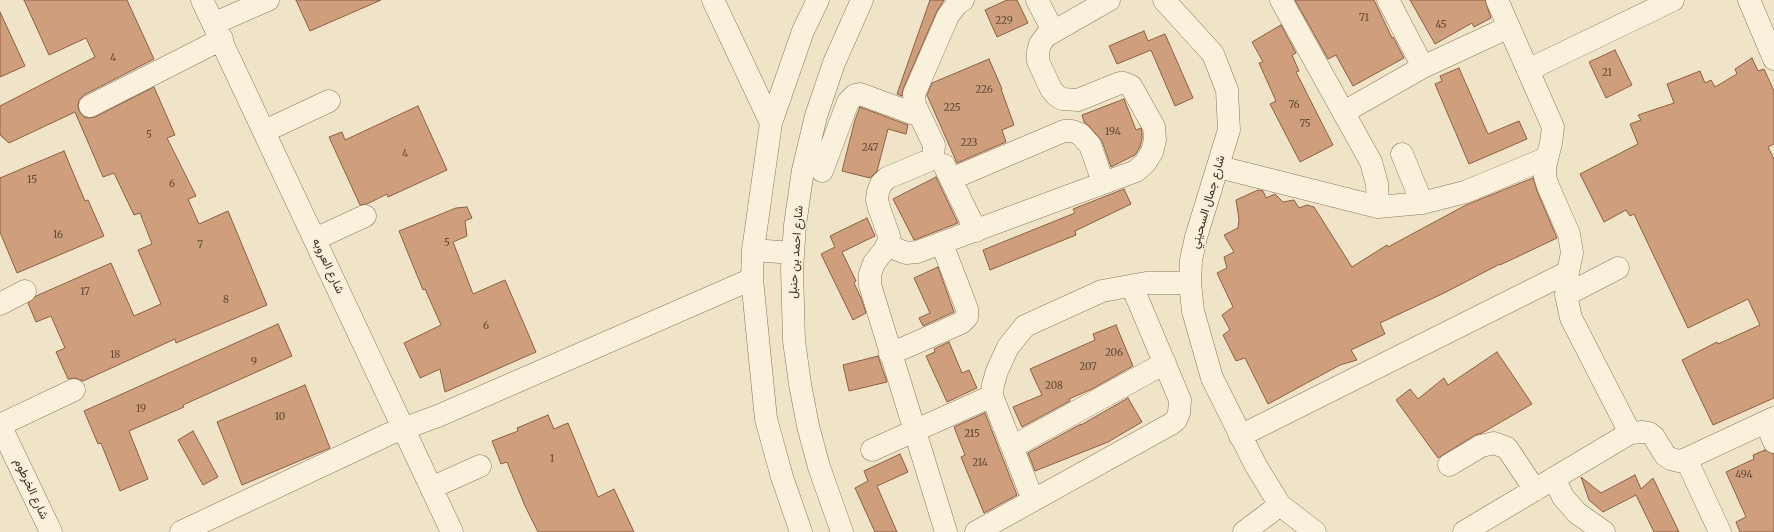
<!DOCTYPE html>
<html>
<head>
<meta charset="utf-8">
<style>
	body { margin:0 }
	canvas { display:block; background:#f0e4c8 }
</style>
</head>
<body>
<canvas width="1774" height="532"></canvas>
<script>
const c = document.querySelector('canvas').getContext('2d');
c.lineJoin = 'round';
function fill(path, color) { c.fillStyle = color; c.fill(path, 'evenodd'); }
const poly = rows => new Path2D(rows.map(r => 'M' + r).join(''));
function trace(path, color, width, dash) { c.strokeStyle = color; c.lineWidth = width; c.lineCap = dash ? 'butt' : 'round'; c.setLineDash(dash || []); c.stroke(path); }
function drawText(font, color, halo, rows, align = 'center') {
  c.font = font + ' Merriweather,Vazirmatn,serif'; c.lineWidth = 3; c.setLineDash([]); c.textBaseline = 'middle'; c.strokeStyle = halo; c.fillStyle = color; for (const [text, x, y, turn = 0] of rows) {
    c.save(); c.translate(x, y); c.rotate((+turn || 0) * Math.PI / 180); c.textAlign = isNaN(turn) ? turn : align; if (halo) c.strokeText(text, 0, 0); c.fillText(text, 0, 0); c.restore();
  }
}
const building = poly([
	[24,0,127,0,154,59,84,95,79,100,78,105,79,111,84,117,89,118,95,117,154,87,175,135,167,138,196,196,188,199,199,224,228,211,267,305,176,343,175,339,83,381,75,378,68,379,56,352,65,348,51,316,36,322,28,303,36,296,111,263,134,316,161,304,138,250,152,244,140,213,134,215,114,173,103,177,75,112,9,143,0,135,0,106,95,57,86,38,49,55,24,0],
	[296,0,381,0,310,31,296,0],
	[930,0,944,0,937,11,903,89,902,96,897,94,930,0],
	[1007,0,1017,0,1028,23,997,37,985,10,1007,0],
	[1295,0,1374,0,1392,38,1393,37,1404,58,1353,86,1336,55,1328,59,1295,0],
	[1410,0,1485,0,1491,18,1474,27,1472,23,1435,44,1410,0],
	[0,12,25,66,0,77,0,12],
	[1281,25,1296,53,1292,55,1299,71,1296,72,1333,145,1300,162,1270,104,1276,101,1259,63,1263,62,1252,42,1281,25],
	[1144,31,1148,41,1165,34,1193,98,1175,106,1151,50,1117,64,1109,46,1144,31],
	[1615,50,1632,85,1606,98,1589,62,1615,50],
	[1752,58,1758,71,1764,69,1774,91,1774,144,1768,147,1774,159,1774,398,1713,425,1682,360,1717,342,1718,344,1760,325,1748,299,1688,328,1634,214,1630,216,1626,210,1604,222,1580,174,1638,144,1630,124,1641,120,1638,115,1674,103,1667,84,1700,71,1705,83,1711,80,1715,87,1737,74,1735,69,1752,58],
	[989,59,1002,89,1001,89,1014,125,1002,130,1006,142,957,163,927,95,932,83,989,59],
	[1459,68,1488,134,1519,121,1527,139,1469,164,1435,84,1442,81,1440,76,1459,68],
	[1124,99,1136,130,1141,128,1142,131,1142,139,1140,147,1135,155,1111,167,1102,141,1089,126,1084,122,1082,115,1124,99],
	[418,106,447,170,388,197,387,194,367,204,360,205,329,137,342,132,345,140,418,106],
	[860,107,908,125,906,134,888,129,877,171,870,178,842,171,855,120,860,107],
	[64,151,85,201,88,200,104,236,17,273,0,232,0,178,64,151],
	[936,177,958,223,914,240,893,199,936,177],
	[1533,178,1537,191,1557,238,1500,265,1500,264,1444,293,1380,323,1385,334,1351,350,1357,360,1340,365,1268,404,1245,358,1236,361,1223,335,1230,330,1222,315,1233,307,1217,273,1227,268,1224,257,1234,252,1224,235,1238,228,1239,219,1236,200,1258,190,1263,191,1266,198,1275,194,1283,202,1294,200,1299,208,1307,205,1314,207,1352,267,1387,245,1388,247,1466,205,1533,178],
	[1124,189,1131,204,1075,231,1076,235,990,270,983,250,1075,213,1073,209,1124,189],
	[467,207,472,218,465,221,467,236,453,242,473,294,505,280,536,352,445,392,440,369,420,378,404,343,441,325,425,289,423,290,399,231,456,208,467,207],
	[867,218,875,236,842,252,856,281,854,283,861,298,866,313,853,320,821,254,835,247,830,236,867,218],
	[938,267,954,312,923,326,919,318,930,313,914,278,938,267],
	[278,324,292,356,183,405,184,407,129,431,148,479,120,491,101,443,98,444,84,411,278,324],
	[1116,325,1133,366,1092,389,1069,399,1070,401,1022,427,1013,407,1042,395,1030,369,1095,340,1093,334,1116,325],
	[949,342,962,373,969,370,977,388,947,402,926,356,935,352,934,349,949,342],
	[1497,352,1532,404,1482,433,1475,435,1438,458,1396,400,1410,389,1418,399,1444,378,1448,385,1497,352],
	[878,356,887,382,849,391,843,365,878,356],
	[305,385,330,448,242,485,217,422,305,385],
	[1128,398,1142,422,1108,442,1035,471,1028,453,1081,424,1081,425,1128,398],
	[985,413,1017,495,984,513,961,457,965,455,954,427,985,413],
	[548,415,554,429,568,423,598,497,614,489,634,532,538,532,525,506,507,462,501,464,492,441,518,431,517,428,548,415],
	[193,431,218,477,203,485,178,440,193,431],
	[1765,450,1774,454,1774,532,1740,532,1736,522,1746,517,1726,472,1754,459,1753,455,1765,450],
	[900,454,908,472,877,486,897,532,875,532,855,488,868,481,864,471,900,454],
	[1635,475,1641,489,1653,478,1679,532,1654,532,1636,495,1603,512,1589,500,1581,477,1601,493,1635,475]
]);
fill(building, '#cf9f7d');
trace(building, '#8d5f41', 1);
const minor = poly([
	[202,0,452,532],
	[713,0,771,123],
	[1037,0,1053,31],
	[1164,0,1213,54,1227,90,1229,130,1196,237,1191,260,1190,283,1193,311,1212,378,1256,466,1280,505,1315,532],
	[1281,0,1371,162,1377,184,1378,207],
	[1388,0,1423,67],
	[1497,0,1553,127,1551,143,1545,167,1545,177,1548,186,1569,234,1572,253,1568,272,1566,295,1571,318,1630,433],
	[1749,0,1774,59],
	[215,23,268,0],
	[1528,70,1673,0],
	[90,106,222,39],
	[1344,112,1423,67,1509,27],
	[265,131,329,101],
	[1402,154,1422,203],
	[944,165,976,231],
	[1219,167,1378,207,1422,203,1465,192,1547,158],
	[822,171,848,102,855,95,860,94,920,116],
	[951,179,1064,131,1072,131,1080,134,1090,145,1103,182],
	[315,239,365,216],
	[888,243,896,249,906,253,917,252,1136,171,1145,163,1152,152,1155,140,1154,127,1131,86,1124,83,1120,83,1078,100,1062,99,1056,95,1051,89,1038,61,1038,52,1040,44,1046,36,1109,0],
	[753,250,793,253],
	[1566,295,1618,268],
	[0,304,25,291],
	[890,354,961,323,967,317,967,309,942,244],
	[1766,422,1774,442],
	[0,425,51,532],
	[0,425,74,390],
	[1240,436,1568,272],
	[1012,447,1165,363],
	[872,450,992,396],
	[1686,459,1720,532],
	[1449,465,1481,446,1494,443,1507,448,1535,490],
	[1554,478,1563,497,1577,513,1604,532],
	[431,488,480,466],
	[1033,500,992,396,993,385,997,371,1008,347,1025,326,1102,291,1146,283,1190,283],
	[181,532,389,434,438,416,752,279],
	[801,532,782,477,766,419,752,279,753,250,771,123,803,31,818,0],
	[842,532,819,467,808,426,800,384,794,341,792,269,795,225,803,170,816,116,834,63,862,0],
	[946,532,870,285,870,274,874,263,885,249,888,243,889,236,879,208,877,200,878,192,881,184,887,178,930,160,933,157,934,145,915,105,914,94,948,16,957,4,963,0],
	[976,532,1171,424,1176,420,1179,413,1180,400,1132,286],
	[1244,532,1280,505],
	[1464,532,1630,433,1643,432,1649,433,1654,437,1665,455,1671,459,1679,461,1686,459,1774,418]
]);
trace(minor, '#8d765c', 23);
trace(minor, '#faf1dc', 22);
drawText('10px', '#624a37', null, [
	["71",1364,18],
	["229",1004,21],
	["45",1441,25],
	["4",113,58],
	["21",1607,73],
	["226",984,90],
	["76",1294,105],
	["225",952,108],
	["75",1305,124],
	["194",1113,132],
	["5",149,135],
	["223",969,143],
	["247",870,148],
	["4",405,154],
	["15",32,180],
	["6",172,184],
	["16",58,235],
	["5",447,243],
	["7",200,245],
	["17",85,292],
	["8",226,300],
	["6",486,326],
	["206",1114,353],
	["18",115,355],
	["9",254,362],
	["207",1088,367],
	["208",1054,386],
	["19",141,409],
	["10",280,417],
	["215",972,434],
	["1",552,459],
	["214",980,463],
	["494",1744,475]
]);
drawText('12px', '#3d2e20', '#f7eed8', [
	["شارع جمال السحيني",1208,202,-74],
	["شارع احمد بن حنبل",796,252,-86],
	["شارع العروبه",328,266,65],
	["شارع الخرطوم",31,489,65]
]);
</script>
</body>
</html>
